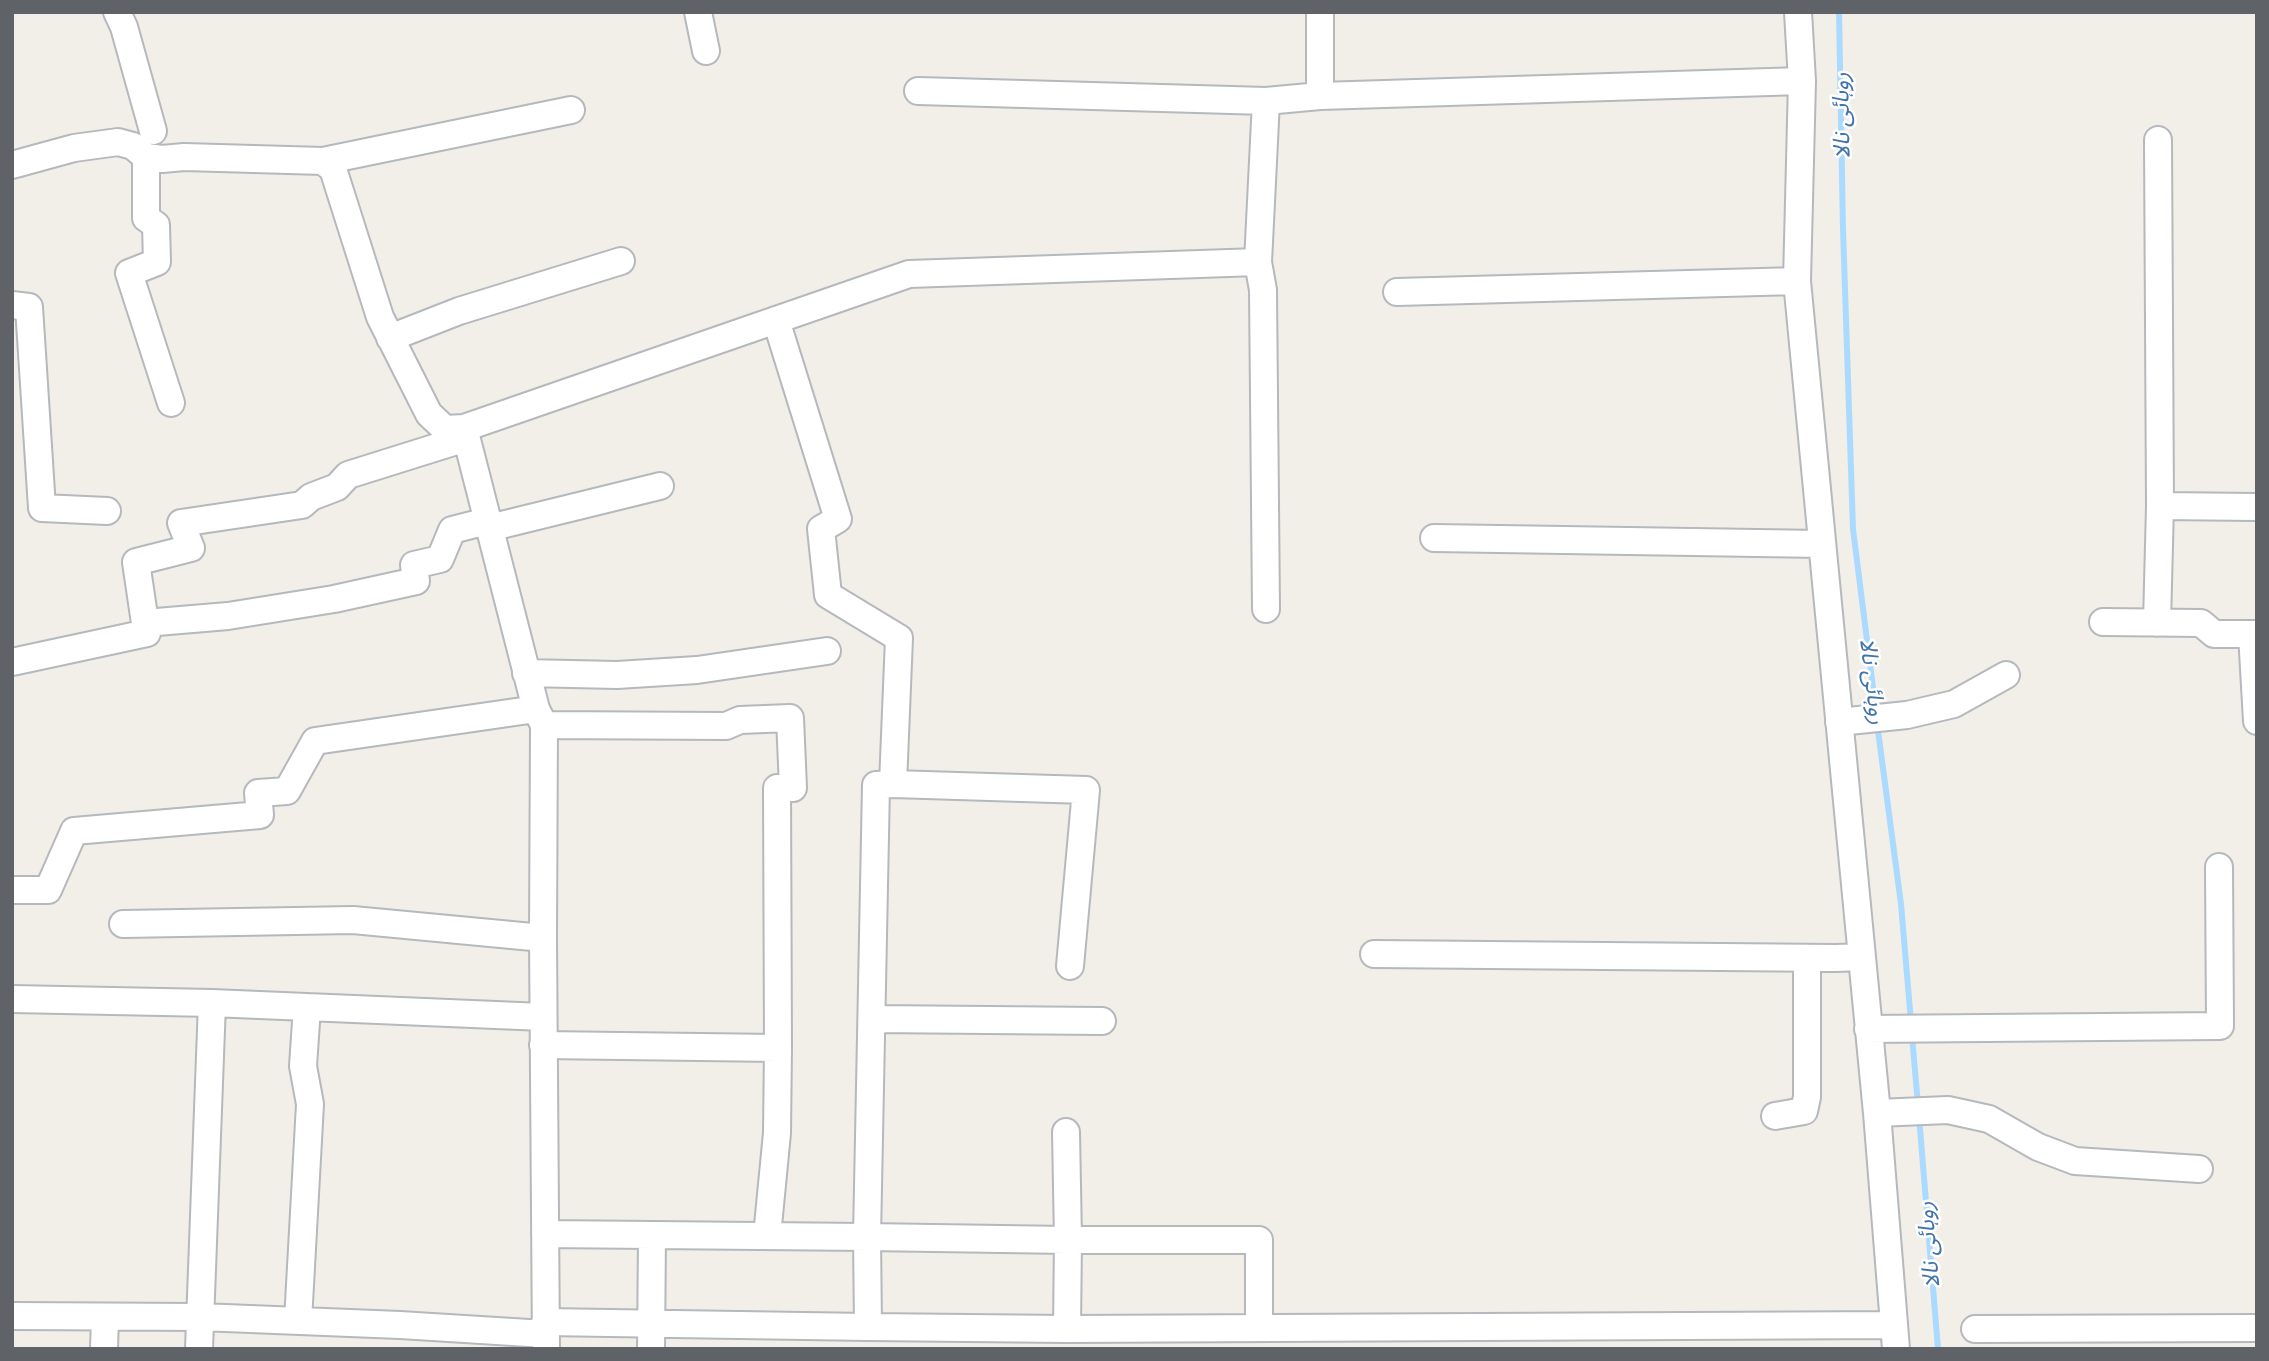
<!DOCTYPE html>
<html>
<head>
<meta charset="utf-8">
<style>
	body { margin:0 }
	#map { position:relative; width:2269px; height:1361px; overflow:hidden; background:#f1efe8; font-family:Montserrat,sans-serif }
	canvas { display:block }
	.frame { position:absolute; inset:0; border:14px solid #5f6368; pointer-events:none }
</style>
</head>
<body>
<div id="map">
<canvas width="2269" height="1361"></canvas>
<div class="frame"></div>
</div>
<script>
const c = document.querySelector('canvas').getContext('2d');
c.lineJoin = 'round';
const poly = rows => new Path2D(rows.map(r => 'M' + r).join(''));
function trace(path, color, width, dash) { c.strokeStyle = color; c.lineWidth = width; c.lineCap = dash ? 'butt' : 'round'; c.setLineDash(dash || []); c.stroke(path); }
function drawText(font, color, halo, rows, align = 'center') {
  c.font = font + ' Montserrat,"Noto Sans Arabic",sans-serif'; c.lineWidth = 5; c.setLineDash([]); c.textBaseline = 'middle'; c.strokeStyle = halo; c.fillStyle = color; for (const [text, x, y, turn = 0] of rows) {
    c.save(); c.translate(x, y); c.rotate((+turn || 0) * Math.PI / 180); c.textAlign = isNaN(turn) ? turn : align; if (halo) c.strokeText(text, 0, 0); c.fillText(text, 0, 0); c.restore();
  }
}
trace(poly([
	[1839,12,1843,229,1853,529,1876,712],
	[1877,723,1901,904,1911,1022],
	[1912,1036,1918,1105],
	[1919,1116,1938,1349]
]), '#aadaff', 6);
const minor = poly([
	[117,12,124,27,153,131],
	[698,12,706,51],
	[1798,12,1802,81,1797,281,1877,1113,1896,1349],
	[918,91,1266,101],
	[1320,96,1802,81],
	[146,157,146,218,156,225,157,262,129,273,171,403],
	[323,161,333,169,380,317,429,414,445,429,464,428,909,274,1258,262],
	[12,165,74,148,118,142,133,146,146,157,162,159,184,157,323,161,571,110],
	[1397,292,1797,281],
	[12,305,29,307,42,508,107,511],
	[390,338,459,311,621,261],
	[464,428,536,709,544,725,543,938,546,1349],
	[2160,506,2257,507],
	[489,528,660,486],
	[1434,538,1822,544],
	[1266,609,1263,290,1258,262,1266,101,1320,96,1320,12],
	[2103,622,2201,623,2214,634,2257,634],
	[145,623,136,562,191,548,181,523,302,505,311,497,337,487,348,475,466,438],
	[2157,623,2160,506,2158,140],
	[2252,634,2257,721],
	[12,662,147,633,145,623,228,616,334,599,416,581,414,565,440,559,452,530,487,521],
	[526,673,617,675,697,670,827,651],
	[1839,722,1907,715,1954,704,2006,675],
	[544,725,726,726,740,720,790,718,793,788,777,788,778,1048],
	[893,784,1086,790,1070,966],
	[12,890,48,890,74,831,260,815,258,793,287,791,315,741,536,709],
	[123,924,353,920,543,938],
	[1374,954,1836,958,1861,957],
	[12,999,212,1003,543,1017],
	[872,1019,1102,1021],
	[1868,1029,2220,1026,2219,867],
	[543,1045,778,1048,777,1133,767,1236],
	[1877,1113,1948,1110,1989,1119,2038,1147,2075,1161,2199,1169],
	[1775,1116,1804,1111,1807,1097,1807,958],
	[1066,1132,1068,1240,1259,1240,1259,1327],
	[545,1234,867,1237,876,785,893,784,899,638,828,595,821,529,838,519,776,320],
	[12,1316,200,1317,400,1325,545,1334],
	[298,1321,310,1104,303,1066,307,1007],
	[545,1322,868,1327,867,1237,1068,1240,1067,1329],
	[868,1327,1067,1329,1894,1325],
	[1975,1329,2257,1328],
	[104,1349,105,1317],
	[199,1349,212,1003],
	[651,1349,652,1235]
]);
trace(minor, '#b5b8bc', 30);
trace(minor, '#fff', 26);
drawText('italic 23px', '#4174aa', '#fff', [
	["روہائی نالا",1842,116,-91],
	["روہائی نالا",1872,681,83],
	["روہائی نالا",1929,1245,-95]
]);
</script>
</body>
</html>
